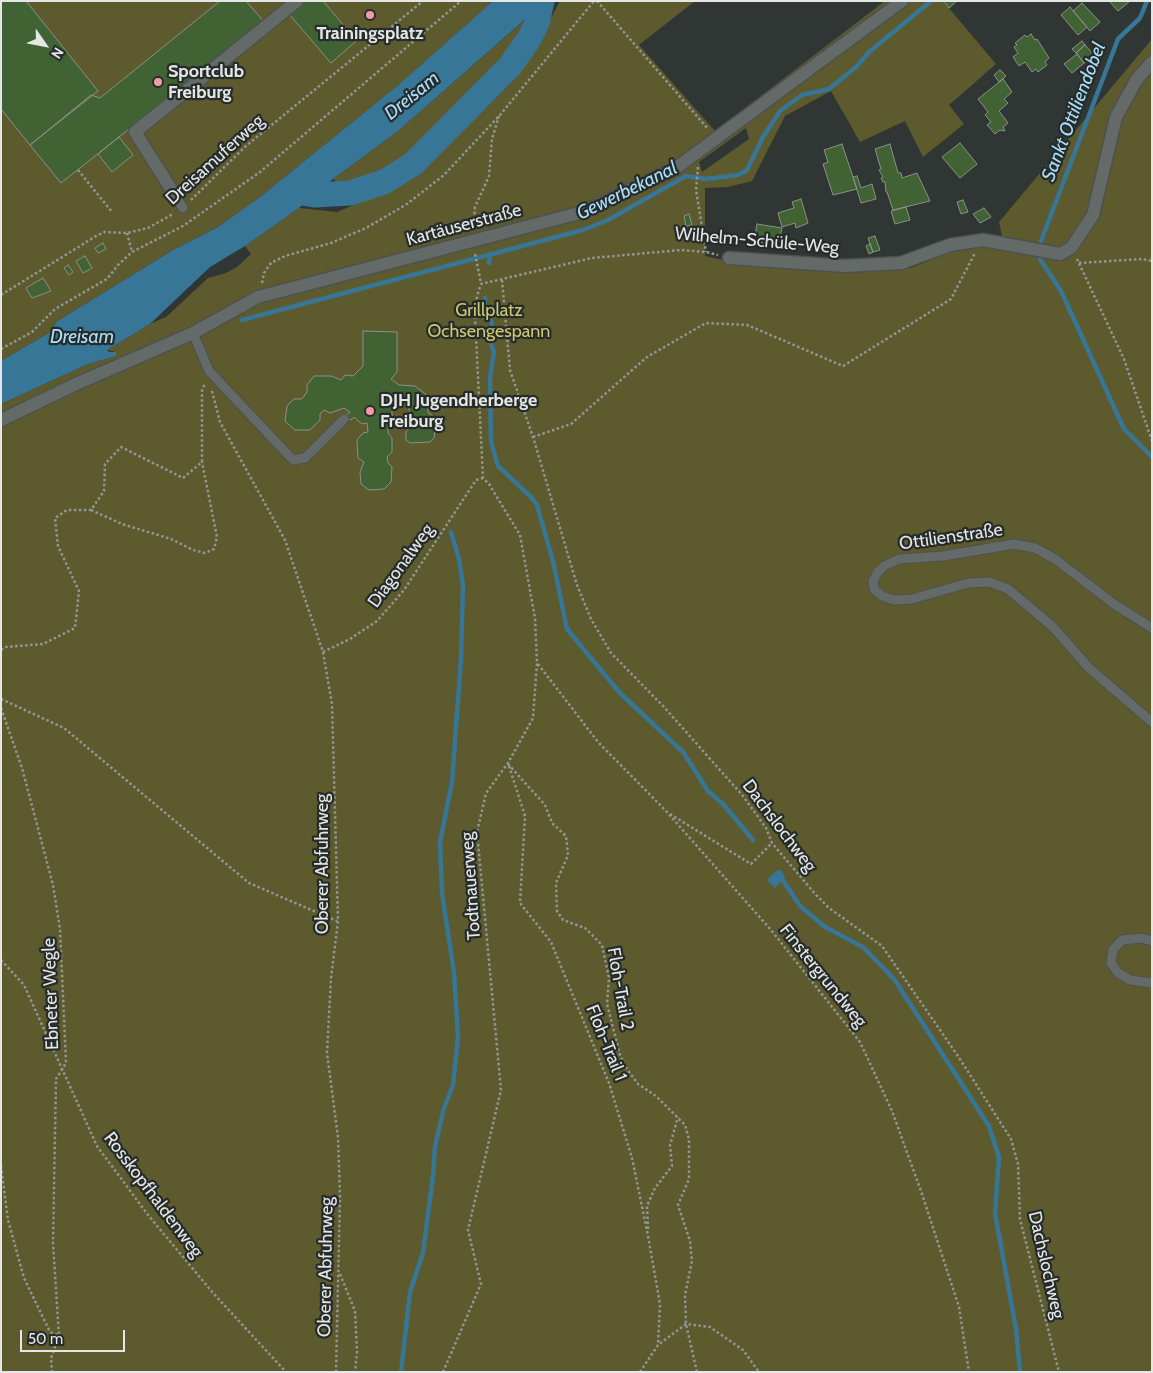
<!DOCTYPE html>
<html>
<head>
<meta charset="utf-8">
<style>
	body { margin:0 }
	#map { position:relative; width:1153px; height:1373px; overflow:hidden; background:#303634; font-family:Cabin,sans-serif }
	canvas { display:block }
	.frame { position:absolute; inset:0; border:2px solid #e4e7e6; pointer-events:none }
	.north { position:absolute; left:20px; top:20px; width:50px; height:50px; -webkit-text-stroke:4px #262c2a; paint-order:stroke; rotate:123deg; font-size:14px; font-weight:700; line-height:20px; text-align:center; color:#e4e7e6 }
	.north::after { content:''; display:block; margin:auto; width:18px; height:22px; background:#e4e7e6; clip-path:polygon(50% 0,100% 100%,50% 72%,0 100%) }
	.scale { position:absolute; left:20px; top:1330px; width:105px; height:22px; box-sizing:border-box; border:2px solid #e4e7e6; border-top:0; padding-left:6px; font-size:15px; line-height:18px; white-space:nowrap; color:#e4e7e6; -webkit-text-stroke:4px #262c2a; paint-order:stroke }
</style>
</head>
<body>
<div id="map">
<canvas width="1153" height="1373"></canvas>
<div class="frame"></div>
<div class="north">N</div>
<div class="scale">50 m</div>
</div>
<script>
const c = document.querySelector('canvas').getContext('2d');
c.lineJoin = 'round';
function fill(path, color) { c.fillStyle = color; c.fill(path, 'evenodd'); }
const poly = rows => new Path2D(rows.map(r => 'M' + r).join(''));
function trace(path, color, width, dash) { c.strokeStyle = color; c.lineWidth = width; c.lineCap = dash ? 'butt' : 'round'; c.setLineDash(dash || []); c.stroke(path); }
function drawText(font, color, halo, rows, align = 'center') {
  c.font = font + ' Cabin,sans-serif'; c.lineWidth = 4.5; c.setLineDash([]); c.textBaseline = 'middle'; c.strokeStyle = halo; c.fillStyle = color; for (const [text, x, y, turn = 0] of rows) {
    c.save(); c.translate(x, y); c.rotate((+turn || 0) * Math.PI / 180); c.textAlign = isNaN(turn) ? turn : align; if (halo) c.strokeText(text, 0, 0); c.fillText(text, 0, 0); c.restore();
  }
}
fill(poly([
	[1,1,493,1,397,86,260,197,218,227,173,250,56,322,52,331,1,361],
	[560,1,695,1,639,45,715,131,885,1,943,1,996,64,949,105,964,124,923,157,905,121,860,142,831,91,785,116,752,181,728,187,705,188,705,256,736,263,853,273,911,268,955,250,976,246,1004,246,999,222,1152,39,1152,1372,1,1372,1,404,88,364,116,356,116,352,107,350,150,324,166,317,208,278,226,273,237,267,251,254,245,246,299,208,337,212,370,198,406,176,503,85,536,46],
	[746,128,749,139,702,172,699,162],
	[527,18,530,24,498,64,440,119,410,156,372,179,345,188,333,179,398,131]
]), '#5d5a2e');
fill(poly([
	[493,1,546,1,398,131,333,179,299,208,245,246,210,267,150,324,107,350,109,352,116,352,116,356,88,364,1,404,1,361,52,331,56,322,173,250,218,227,260,197,397,86],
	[781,870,785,877,775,888,767,880,776,871]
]), '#377696');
trace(poly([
	[1041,241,1118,39,1140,18,1147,1],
	[1040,259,1061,291,1124,429,1152,457],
	[489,263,490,254],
	[485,298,485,318,490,319,492,323,491,344,494,352,490,377,491,442,498,466,531,497,537,505,553,561,567,629,619,692,683,752,708,791,723,804,753,840],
	[242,320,583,230,608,220,686,176,706,179,738,175,747,170,763,137,780,111,802,95,829,89,857,66,869,52,931,1],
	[780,876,800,906,825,927,863,947,894,979,989,1126,999,1157,995,1213,1016,1329,1020,1372],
	[401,1372,410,1292,423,1253,433,1176,435,1146,444,1108,453,1085,458,1036,454,973,442,893,440,842,452,782,461,659,463,585,459,559,451,532]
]), '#377696', 4.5);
trace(poly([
	[292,191,314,195,350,193,384,182,413,164,510,66,529,39,537,23,542,1]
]), '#377696', 25);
const building = poly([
	[1,1,26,1,98,91,30,145,1,109,1,1],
	[220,1,246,1,264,22,61,183,30,145,91,95,100,98,220,1],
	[305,1,323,1,350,33,357,28,363,35,331,63,289,14,305,1],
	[944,1,957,1,949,8,944,1],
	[1109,1,1130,1,1118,11,1109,1],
	[1082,3,1100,22,1090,31,1073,11,1082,3],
	[1070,7,1087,27,1078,35,1061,15,1070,7],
	[1031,34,1035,40,1037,39,1049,58,1045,62,1047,65,1038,72,1036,69,1032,72,1025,62,1019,66,1013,57,1018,53,1014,47,1017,45,1015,43,1025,35,1027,37,1031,34],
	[1082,41,1085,45,1076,53,1072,49,1082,41],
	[1085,45,1094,55,1084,63,1076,53,1085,45],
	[1077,54,1084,63,1072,73,1064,64,1077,54],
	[1000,70,1006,76,999,82,994,75,1000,70],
	[1003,79,1012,92,1004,99,1008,103,999,111,1008,123,1003,127,1005,131,1000,130,995,134,987,125,991,122,985,115,988,112,978,99,1003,79],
	[119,137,133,155,112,172,98,154,119,137],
	[960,143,977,164,960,178,942,157,960,143],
	[842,144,857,189,833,195,823,164,828,162,824,150,842,144],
	[890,144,898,173,901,173,902,178,917,173,930,201,893,210,887,192,886,192,885,182,883,182,881,178,883,177,879,170,881,169,875,149,890,144],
	[857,176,861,188,872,184,876,199,861,203,853,177,857,176],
	[801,199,808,223,796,228,795,223,782,227,778,213,794,208,792,202,801,199],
	[963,200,968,212,961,214,957,202,963,200],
	[906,207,910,220,895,224,891,211,906,207],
	[984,208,991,217,980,223,973,214,984,208],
	[689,214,692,225,686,226,684,216,689,214],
	[757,224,782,228,778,246,754,241,757,224],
	[875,236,880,250,873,252,868,238,875,236],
	[103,243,106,249,98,253,95,248,103,243],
	[870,244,873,252,869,254,866,246,870,244],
	[85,256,92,268,83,273,76,261,85,256],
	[68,265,73,272,69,275,64,268,68,265],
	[43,278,51,291,32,298,26,288,43,278],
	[363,331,397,332,397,372,391,379,399,385,415,386,428,396,428,413,431,414,431,427,435,430,434,438,430,442,410,443,406,440,406,432,409,428,409,407,399,399,392,408,392,422,388,427,388,433,392,438,392,452,387,457,388,463,392,467,391,482,384,489,369,490,361,484,360,472,364,462,358,458,357,440,363,433,368,432,367,423,362,424,354,417,351,420,346,416,350,412,344,408,330,413,324,410,320,414,320,420,310,430,295,430,285,421,287,406,294,399,302,399,307,392,307,385,314,376,331,376,341,380,345,375,353,376,363,366,363,331]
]);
fill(building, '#416233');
trace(building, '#8c908b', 1);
const service = poly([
	[173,192,183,208],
	[193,333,209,371,293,460,305,458,344,419],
	[1152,628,1114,604,1055,559,1035,548,1014,544,943,556,899,559,884,566,878,572,873,581,874,589,882,596,894,600,912,599,968,583,989,582,1008,589,1053,627,1089,668,1152,722],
	[1152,941,1141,938,1122,940,1113,950,1111,963,1118,973,1130,980,1152,983]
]);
const pedestrian = poly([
	[173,192,135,132,297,1]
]);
const minor = poly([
	[729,258,845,266,901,263,950,245,983,240,1060,254,1071,248,1093,215,1116,117,1137,79,1152,62],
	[1,420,76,384,193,333,258,297,583,212,676,168,902,1]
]);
trace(service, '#4d5250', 11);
trace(pedestrian, '#4d5250', 15);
trace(minor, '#4d5250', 15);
trace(poly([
	[597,1,708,129],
	[698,167,696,190,706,252],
	[78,170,112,212],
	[191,200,246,146,423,1],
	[473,229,475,207,489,176,492,139,499,116],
	[127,233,132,252],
	[475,254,481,283],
	[1077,259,1124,359,1152,441],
	[1079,263,1142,259,1152,261],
	[502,280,510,370,533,437,577,585,591,619,611,653,664,707,743,796,766,828,772,843,816,895,829,908,882,946,958,1056,1011,1139,1018,1164,1020,1219,1059,1372],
	[262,283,264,273,271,263,285,256,331,243,366,228,407,204,444,175,500,115,594,1],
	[1,295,96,236,105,232,127,233,148,228,173,214],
	[1,349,32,332,55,309,107,279,118,265,132,252,183,226,260,172,461,1],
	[212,391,220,422,285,540,323,652,332,704,338,921,331,978,327,1053,338,1137,340,1196,336,1372],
	[533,437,571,424,647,357,706,323,747,325,843,366,951,299,975,253],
	[91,510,122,524,171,539,193,550,205,553,214,549,217,537,202,462],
	[1,650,6,647,43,644,75,628,79,591,58,546,55,518,67,510,91,510,104,491,105,464,121,447,183,478,202,462,202,389,206,383],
	[323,652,350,639,377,621,404,590,476,480,483,478],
	[538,664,598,742,666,811,771,930,860,1042,892,1111,921,1191,959,1307,969,1372],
	[1,699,64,728,249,883,337,921],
	[1,708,22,768,53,885,60,929,66,1063,56,1079,53,1243,59,1336,51,1358,52,1372],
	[508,764,545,805,552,823,566,836,568,855,556,883,557,911,563,920,585,928,602,945,609,978,607,1004,620,1055,627,1069,638,1084,656,1096,685,1125,689,1139,689,1179,678,1205,690,1241,692,1261,685,1295,686,1324,697,1372],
	[509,766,525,816,520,903,551,942,609,1083,632,1158,648,1236,660,1304,658,1345],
	[670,814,751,864,772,843],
	[1,960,24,985,97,1146,148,1215,213,1293,286,1372],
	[1,1166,8,1220,24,1278,50,1332,59,1336],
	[648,1229,647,1206,655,1188,672,1166,670,1145,678,1117],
	[340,1274,355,1311,357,1352,355,1372],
	[443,1372,481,1284,468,1230,501,1090,477,832,486,793,508,763,533,718,537,663,535,618,520,535,489,484,483,478,475,316,477,296,481,284,592,258,681,250,706,252,718,255],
	[640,1372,658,1345,686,1324,710,1327,743,1350,759,1372]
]), '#929795', 2.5, [2.5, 2.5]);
trace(service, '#646a67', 9);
trace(pedestrian, '#646a67', 12);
trace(minor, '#646a67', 12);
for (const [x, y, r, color] of [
	[370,15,5,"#f39aa8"],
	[158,82,5,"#f39aa8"],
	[370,411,5,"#f39aa8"]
]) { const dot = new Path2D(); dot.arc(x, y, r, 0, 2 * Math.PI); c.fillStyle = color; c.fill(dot); trace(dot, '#262c2a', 2); }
drawText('bold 18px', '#e4e7e6', '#262c2a', [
	["Trainingsplatz",370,34,"center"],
	["Sportclub",168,72],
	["Freiburg",168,93],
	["DJH Jugendherberge",380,401],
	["Freiburg",380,422]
], 'left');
drawText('18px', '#e4e7e6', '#262c2a', [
	["Dreisamuferweg",215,160,-42],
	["Kartäuserstraße",464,225,-15],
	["Wilhelm-Schüle-Weg",757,241,5],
	["Ottilienstraße",951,537,-8],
	["Diagonalweg",401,566,-54],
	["Dachslochweg",779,826,53],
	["Oberer Abfuhrweg",323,864,-90],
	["Todtnauerweg",471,886,-94],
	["Finstergrundweg",823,976,51],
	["Floh-Trail 2",620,989,80],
	["Ebneter Wegle",51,994,-92],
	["Floh-Trail 1",606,1043,68],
	["Rosskopfhaldenweg",153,1195,53],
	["Dachslochweg",1046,1265,77],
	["Oberer Abfuhrweg",326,1267,-89]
]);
drawText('18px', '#cec970', '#262c2a', [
	["Grillplatz",489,311],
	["Ochsengespann",489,332]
]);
drawText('italic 19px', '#abdefc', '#262c2a', [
	["Dreisam",412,96,-39],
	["Sankt Ottiliendobel",1074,112,-69],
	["Gewerbekanal",627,191,-26],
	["Dreisam",82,337]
]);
</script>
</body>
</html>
